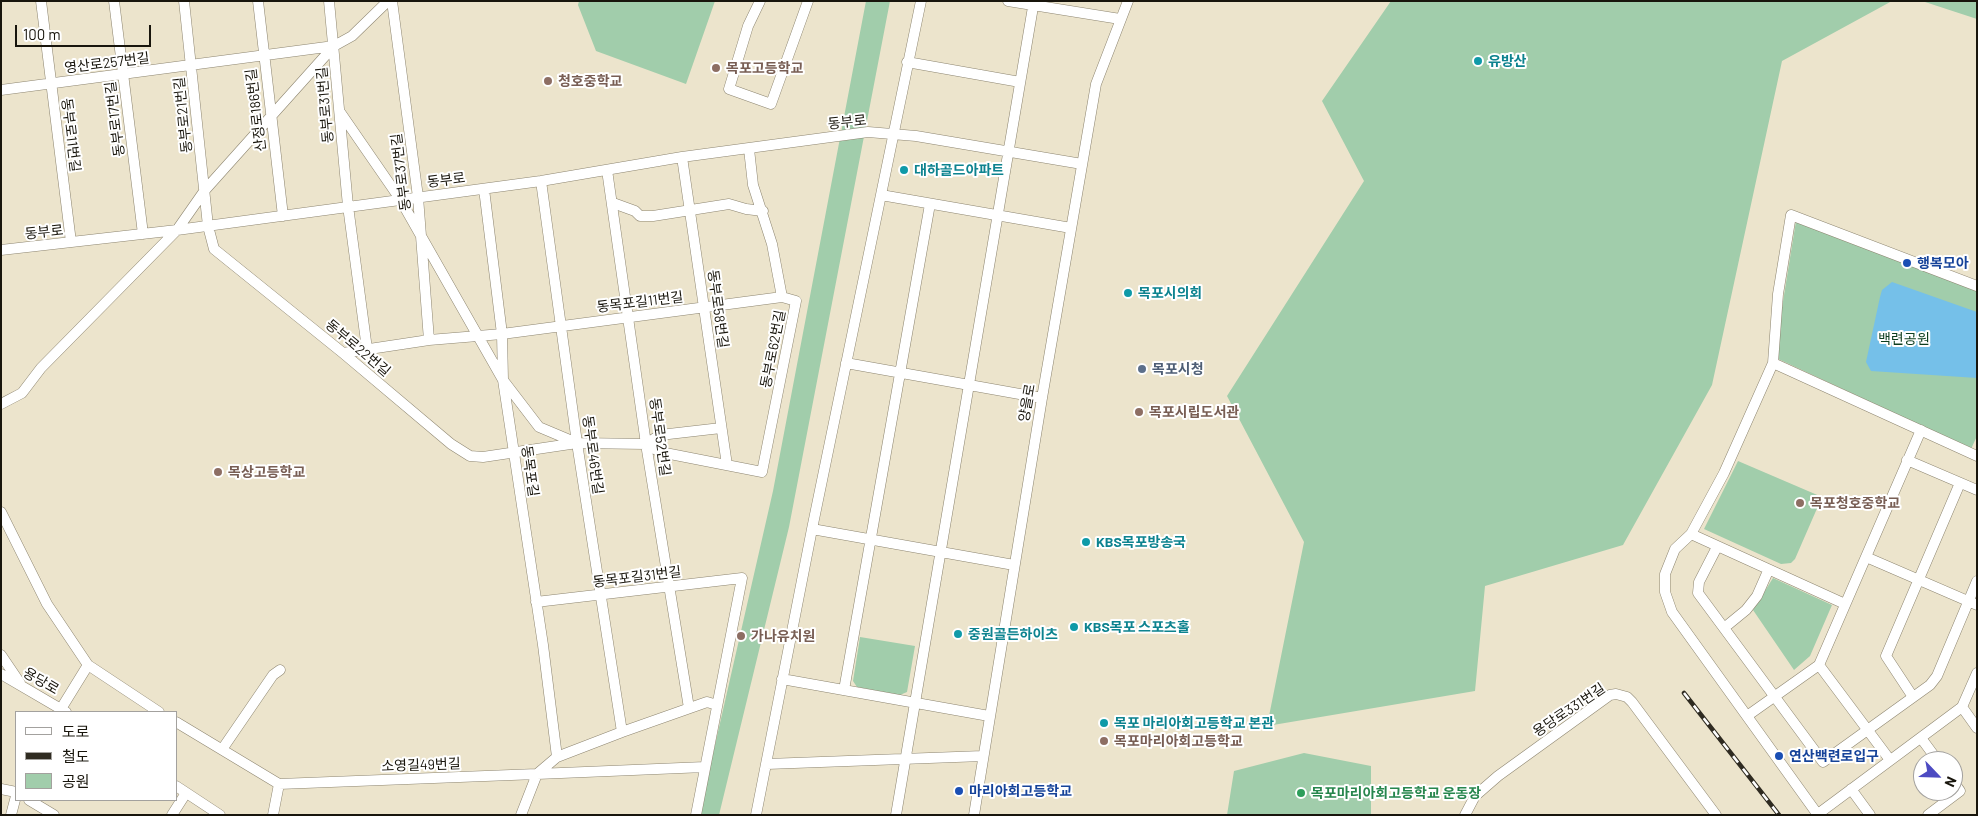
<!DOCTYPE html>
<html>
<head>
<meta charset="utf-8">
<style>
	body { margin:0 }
	#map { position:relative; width:1978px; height:816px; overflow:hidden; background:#ece4cc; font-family:Barlow,"Noto Sans KR",sans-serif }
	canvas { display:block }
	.frame { position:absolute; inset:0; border:2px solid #18150c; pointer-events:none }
	.legend { position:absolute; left:15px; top:711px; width:162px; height:90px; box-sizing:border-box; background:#fff; border:1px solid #a3a19e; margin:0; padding:6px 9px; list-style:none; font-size:15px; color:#18150c }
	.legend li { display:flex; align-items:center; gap:10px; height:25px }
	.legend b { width:25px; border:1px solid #a3a19e }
	.north { position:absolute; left:1913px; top:751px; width:50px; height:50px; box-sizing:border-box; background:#fff; border:1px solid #a3a19e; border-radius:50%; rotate:114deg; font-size:14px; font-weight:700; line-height:20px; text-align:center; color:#18150c }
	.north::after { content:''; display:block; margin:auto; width:18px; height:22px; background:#4d4bc2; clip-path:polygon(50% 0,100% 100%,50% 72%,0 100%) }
	.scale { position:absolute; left:15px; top:25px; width:136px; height:22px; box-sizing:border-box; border:2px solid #18150c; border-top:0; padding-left:6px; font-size:15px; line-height:18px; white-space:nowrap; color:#18150c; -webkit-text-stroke:4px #fff; paint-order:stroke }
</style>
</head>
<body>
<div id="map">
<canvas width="1978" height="816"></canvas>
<div class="frame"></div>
<ul class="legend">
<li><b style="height:6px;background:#fff"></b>도로</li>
<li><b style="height:6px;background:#2f2b21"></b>철도</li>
<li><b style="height:14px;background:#a1cdab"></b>공원</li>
</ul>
<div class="north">N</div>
<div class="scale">100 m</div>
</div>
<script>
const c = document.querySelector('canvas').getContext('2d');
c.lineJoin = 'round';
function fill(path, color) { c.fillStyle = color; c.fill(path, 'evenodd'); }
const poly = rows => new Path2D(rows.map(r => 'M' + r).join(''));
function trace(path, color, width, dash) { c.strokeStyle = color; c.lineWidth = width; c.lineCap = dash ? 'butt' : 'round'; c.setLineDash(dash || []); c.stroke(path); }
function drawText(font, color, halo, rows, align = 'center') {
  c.font = font + ' Barlow,"Noto Sans KR",sans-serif'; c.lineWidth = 4; c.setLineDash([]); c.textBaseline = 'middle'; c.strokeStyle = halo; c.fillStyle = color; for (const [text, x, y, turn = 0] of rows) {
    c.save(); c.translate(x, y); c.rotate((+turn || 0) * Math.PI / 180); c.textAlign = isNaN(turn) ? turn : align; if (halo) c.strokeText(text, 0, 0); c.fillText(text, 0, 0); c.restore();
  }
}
fill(poly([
	[579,1,715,1,686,84,596,51,578,5],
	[866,1,890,1,789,527,719,815,699,815,773,491],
	[1391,1,1892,1,1782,61,1712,385,1623,545,1485,586,1475,691,1267,726,1304,542,1227,396,1364,181,1322,101],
	[1922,1,1977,1,1977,19],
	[1796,221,1977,291,1977,436,1971,449,1774,357],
	[1738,461,1822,497,1795,559,1791,563,1781,564,1704,529],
	[1773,578,1832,605,1810,656,1794,670,1753,610],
	[860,637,915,646,907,692,900,695,857,687,853,681],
	[1304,753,1371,766,1371,815,1227,815,1234,771]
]), '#a1cdab');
fill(poly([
	[1892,282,1977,312,1977,378,1871,371,1866,362,1880,297,1882,290]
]), '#75c0e9');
const minor = poly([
	[41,1,71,242],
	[114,1,143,234],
	[184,1,208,226,214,249,343,353,451,444,470,456,483,457,577,443,646,444,660,435,721,428],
	[258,1,283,216],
	[329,1,348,206,367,349],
	[392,1,418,197,429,340],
	[760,1,748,26,729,89,771,104,808,1],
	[1008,1,1120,19],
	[907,62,1020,82],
	[1,90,334,46],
	[340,112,400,199,503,380,539,427,577,443],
	[749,149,753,185,772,244,782,297],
	[682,157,727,465],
	[607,170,646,444,689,708],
	[541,181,577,443,622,732],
	[484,189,502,334,503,380,543,645,557,757],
	[881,195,1071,228],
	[613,203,635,211,640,216,653,216,729,204,746,209,763,211],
	[1,250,177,230,541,181,682,157,868,132,916,136,1082,164],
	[343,353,429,340,502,334,782,297,796,301,762,472,660,452,646,444],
	[846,363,1042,398],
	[1773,363,1977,456],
	[1,404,22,393,41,368,177,230,205,190,334,46,352,36,388,1],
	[1907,460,1977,490],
	[1,512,47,604,88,665,159,712],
	[812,529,1014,565],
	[1691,534,1845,604],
	[1717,547,1699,582,1698,593,1823,762,1930,685,1937,676,1977,581],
	[1866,557,1977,605],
	[536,602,742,578,696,815],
	[1724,628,1746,610,1757,596,1768,571],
	[1,655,20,683],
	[1819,665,1890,760],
	[1977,673,1962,707,1977,728],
	[1,674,66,712],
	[782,679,989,716],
	[844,690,930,204],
	[1913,697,1886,656,1960,483],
	[59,712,88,665],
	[1747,716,1819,665,1921,430],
	[176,722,279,784],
	[1921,738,1938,761],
	[223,748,273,675,280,670],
	[767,764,983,756],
	[279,784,537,774,557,757,622,732,707,702,717,705],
	[176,786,220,815],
	[1,789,16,792],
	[1851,789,1870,815],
	[29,800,54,815],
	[1818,814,1962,707],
	[11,815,16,796],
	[172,815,186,793],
	[273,815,279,784],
	[521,815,537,774,705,767],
	[756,815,812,529,921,1],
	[896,815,1034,1],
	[974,815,1042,398,1096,84,1128,1],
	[1465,815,1475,796,1498,776,1610,695,1616,694,1627,697,1632,702,1716,815],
	[1818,815,1672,612,1665,592,1665,574,1675,549,1691,534,1724,473,1773,363,1778,294,1791,215,1977,286],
	[1928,815,1960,791,1953,781]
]);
trace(minor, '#8d8570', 11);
trace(minor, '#fff', 10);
const rail = poly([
	[1684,693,1779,815]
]);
trace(rail, '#2f2b21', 4.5);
trace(rail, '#fff', 2.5, [8]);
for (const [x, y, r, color] of [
	[1478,61,5,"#0f9aa8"],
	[716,68,5,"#8d6e63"],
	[548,81,5,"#8d6e63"],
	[904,170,5,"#0f9aa8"],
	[1907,263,5,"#1a4fb4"],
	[1128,293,5,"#0f9aa8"],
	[1142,369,5,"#5c6f8a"],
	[1139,412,5,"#8d6e63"],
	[218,472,5,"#8d6e63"],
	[1800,503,5,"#8d6e63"],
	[1086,542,5,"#0f9aa8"],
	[1074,627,5,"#0f9aa8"],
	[958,634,5,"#0f9aa8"],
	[741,636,5,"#8d6e63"],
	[1104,723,5,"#0f9aa8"],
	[1104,741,5,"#8d6e63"],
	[1779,756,5,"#1a4fb4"],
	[959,791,5,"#1a4fb4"],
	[1301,793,5,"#2e9e5b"]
]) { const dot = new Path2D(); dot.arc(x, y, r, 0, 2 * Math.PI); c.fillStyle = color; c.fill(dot); trace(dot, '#fff', 2); }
drawText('bold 14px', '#0d838f', '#fff', [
	["유방산",1488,61],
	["대하골드아파트",914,170],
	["목포시의회",1138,293],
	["KBS목포방송국",1096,542],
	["KBS목포 스포츠홀",1084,627],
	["중원골든하이츠",968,634],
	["목포 마리아회고등학교 본관",1114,723]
], 'left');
drawText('14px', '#18150c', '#fff', [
	["영산로257번길",107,63,-7],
	["동부로31번길",325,105,-95],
	["산정로186번길",256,110,-97],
	["동부로21번길",183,115,-96],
	["동부로17번길",115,119,-97],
	["동부로",847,122,-6],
	["동부로11번길",71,135,83],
	["동부로37번길",401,172,-97],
	["동부로",446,180,-7],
	["동부로",44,232,-6],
	["동목포길11번길",640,302,-7],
	["동부로58번길",718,309,82],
	["동부로22번길",358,348,40],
	["동부로62번길",773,349,-79],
	["양을로",1027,403,-80],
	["동부로52번길",660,437,82],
	["동부로46번길",593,455,82],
	["동목포길",530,471,82],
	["동목포길31번길",637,577,-7],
	["용당로",41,681,30],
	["용당로331번길",1569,710,-34],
	["소영길49번길",421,765,-2]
]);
drawText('bold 14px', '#785e54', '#fff', [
	["목포고등학교",726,68],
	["청호중학교",558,81],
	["목포시립도서관",1149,412],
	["목상고등학교",228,472],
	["목포청호중학교",1810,503],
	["가나유치원",751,636],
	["목포마리아회고등학교",1114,741]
], 'left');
drawText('bold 14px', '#164399', '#fff', [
	["행복모아",1917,263],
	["연산백련로입구",1789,756],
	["마리아회고등학교",969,791]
], 'left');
drawText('14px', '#0d3e1f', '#fff', [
	["백련공원",1904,339]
]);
drawText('bold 14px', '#4e5e75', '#fff', [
	["목포시청",1152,369]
], 'left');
drawText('bold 14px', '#27864d', '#fff', [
	["목포마리아회고등학교 운동장",1311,793]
], 'left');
</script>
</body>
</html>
